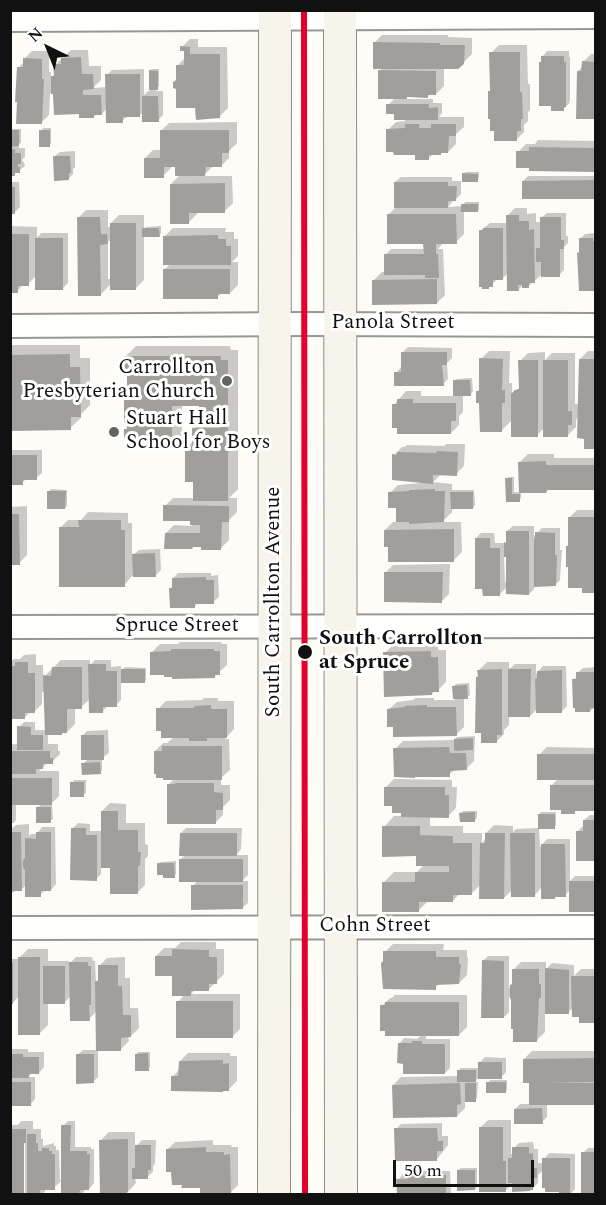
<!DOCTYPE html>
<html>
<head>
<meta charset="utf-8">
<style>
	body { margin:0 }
	#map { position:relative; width:606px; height:1205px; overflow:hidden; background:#fdfcf7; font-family:Spectral,serif }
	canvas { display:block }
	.frame { position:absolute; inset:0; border:12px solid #111; pointer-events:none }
	.north { position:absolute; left:18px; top:18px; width:60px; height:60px; -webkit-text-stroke:4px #fff; paint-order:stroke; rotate:317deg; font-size:16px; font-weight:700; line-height:24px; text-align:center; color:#111 }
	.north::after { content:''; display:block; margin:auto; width:21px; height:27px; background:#111; clip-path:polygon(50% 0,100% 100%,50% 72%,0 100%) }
	.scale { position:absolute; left:393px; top:1160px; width:141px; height:27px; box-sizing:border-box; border:3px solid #111; border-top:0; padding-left:8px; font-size:18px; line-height:21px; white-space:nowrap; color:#111; -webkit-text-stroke:4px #fff; paint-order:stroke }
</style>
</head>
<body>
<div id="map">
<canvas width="606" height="1205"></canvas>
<div class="frame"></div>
<div class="north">N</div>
<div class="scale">50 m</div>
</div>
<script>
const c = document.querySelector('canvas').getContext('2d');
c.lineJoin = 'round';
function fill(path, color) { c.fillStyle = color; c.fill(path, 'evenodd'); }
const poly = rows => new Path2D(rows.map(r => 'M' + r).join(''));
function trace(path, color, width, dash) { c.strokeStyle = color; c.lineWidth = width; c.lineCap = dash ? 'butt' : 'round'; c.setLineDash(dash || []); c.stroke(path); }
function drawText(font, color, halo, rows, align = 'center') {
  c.font = font + ' Spectral,serif'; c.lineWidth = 6; c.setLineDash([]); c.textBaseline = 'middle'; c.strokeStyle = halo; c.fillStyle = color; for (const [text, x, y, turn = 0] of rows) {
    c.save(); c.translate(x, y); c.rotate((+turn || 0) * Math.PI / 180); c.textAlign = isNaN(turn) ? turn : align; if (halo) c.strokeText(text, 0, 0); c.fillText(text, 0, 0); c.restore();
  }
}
fill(poly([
	[382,35,448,35,448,37,472,38,472,54,458,68,444,68,444,86,436,94,430,94,427,97,408,96,405,99,433,99,433,103,442,103,442,113,439,117,464,117,464,127,456,134,456,144,448,152,433,154,429,158,416,154,388,130,396,122,405,121,405,119,396,112,388,105,395,98,380,71,383,67,374,43],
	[190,39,198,39,198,47,227,47,228,108,220,116,197,106,177,80,177,66,186,57,186,50,182,47],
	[499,45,527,45,528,84,530,84,530,110,528,112,528,121,524,125,524,132,516,140,496,130,491,90,491,53],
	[71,50,88,50,89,66,101,66,101,80,93,88,107,87,107,75,112,70,144,69,144,95,148,91,150,91,150,71,152,69,159,69,159,86,155,91,163,91,163,115,158,120,143,112,139,116,128,116,122,121,107,108,102,114,97,114,94,116,80,112,55,93,50,93,49,115,41,123,18,68,24,62,24,59,32,51,49,51,49,72,51,72,51,78,55,74,55,65],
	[547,51,569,51,569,57,570,57,570,100,569,104,563,109,553,105,540,63,542,61,542,57],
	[591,54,596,54,596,118,578,71,583,66,583,62],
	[237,122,237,143,229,151,229,158,221,166,213,166,203,176,232,176,233,203,225,211,197,211,197,214,189,222,171,184,181,174,177,166,171,166,171,168,163,176,145,158,153,150,161,150,161,131,169,123],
	[43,128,51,128,51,143,49,145,41,131],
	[13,129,21,129,21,143,19,144,19,148,25,148,25,157,22,160,23,162,24,162,25,166,14,174,10,174,11,131],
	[538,140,596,141,596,171,518,152,526,144,535,144],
	[75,151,75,167,73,169,73,174,68,179,54,157,60,152],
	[466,172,479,172,479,178,477,180,463,174],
	[528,176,596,176,596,198,523,181],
	[401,177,452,177,452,181,461,181,461,194,456,199,453,199,453,201,448,207,463,206,465,202,479,202,479,209,477,211,464,211,464,234,456,242,443,243,438,249,443,249,445,295,437,303,374,280,382,272,386,272,385,255,391,249,425,249,425,242,388,215,395,208,395,182],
	[10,182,19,182,20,207,15,212,10,212],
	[515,208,527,208,527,214,536,213,536,222,541,222,541,218,547,213,566,213,566,236,568,236,568,243,564,247,564,270,559,275,541,275,529,286,524,284,518,290,508,273,502,279,497,279,492,285,481,230,490,223,507,223,507,216],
	[86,210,108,210,108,227,111,227,111,223,119,215,144,215,144,229,146,227,161,226,161,233,159,235,144,235,144,280,136,288,111,284,100,295,78,218],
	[111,239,111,279,108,279,108,242],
	[10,226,37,227,37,238,41,233,68,233,68,283,62,289,36,276,28,284,24,284,17,291,10,291],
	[173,228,226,228,225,232,234,232,234,239,238,239,238,256,232,262,238,262,238,285,230,293,222,293,217,297,165,269,170,264,165,236],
	[596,233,596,288,594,289,579,253,580,251,580,239,585,234],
	[10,345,80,345,80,358,90,358,90,405,81,414,81,418,70,428,10,429],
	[136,346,230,346,231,350,238,350,238,489,229,498,237,498,237,512,229,520,229,540,221,548,202,546,166,533,174,525,192,526,192,519,165,506,173,498,194,498,194,481,187,447,194,440,194,428,204,418,222,418,222,411,201,404,182,404,182,434,172,445,128,436,125,430,129,427,125,401,128,397,128,372,125,357],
	[408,347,452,348,452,358,447,363,448,379,443,384,396,373,401,367,403,367,403,352],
	[489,351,510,351,509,383,512,383,512,395,520,387,520,361,528,353,545,352,545,360,552,353,575,353,575,404,579,404,580,359,588,351,596,351,596,448,585,437,579,416,576,420,576,427,568,435,544,428,537,435,512,420,501,431,481,402,478,391,480,389,481,359],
	[472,378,473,392,470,394,463,394,463,412,459,416,459,425,451,433,394,405,406,391,421,391,421,396,455,396,454,381,457,379],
	[446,444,465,444,464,466,456,474,440,475,433,482,452,484,452,490,474,490,475,505,473,508,452,508,452,512,442,522,461,522,462,552,454,560,389,545,385,530,393,522,397,522,397,507,390,493,398,485,420,483,420,482,394,455,402,447,404,447,407,445,444,446],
	[10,450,42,450,42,473,36,478,27,478,22,483,11,483],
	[528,454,554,454,554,458,596,458,596,488,549,488,546,492,521,492,521,498,519,500,507,500,507,479,509,477,514,477,514,492,520,492,520,462],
	[51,489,67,490,67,506,65,508,49,491],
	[596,500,596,592,584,586,567,546,569,544,569,518,577,510,594,510,594,502],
	[27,506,27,555,19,563,10,563,10,507],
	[88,512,128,513,128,523,132,523,132,556,139,550,160,549,161,570,156,575,132,576,124,585,60,528,68,520,81,520],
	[513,526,534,526,534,536,542,528,560,528,560,550,562,550,560,580,555,585,534,585,534,589,529,594,507,587,499,595,476,538,481,533,494,533,495,543,505,543,507,541,507,531],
	[504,556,508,556,507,582,505,582],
	[450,564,449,594,441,602,385,573,393,565],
	[178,573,211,573,211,576,218,575,219,597,213,602,199,602,195,606,171,588,173,586,173,578],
	[180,642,221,642,222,644,227,644,227,665,214,677,152,652,160,644,178,644],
	[438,644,438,650,446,650,446,682,438,690,435,690,432,694,385,653,393,645],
	[36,654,36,665,43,665,43,678,61,660,90,660,90,665,95,660,111,660,111,667,121,666,121,671,125,667,146,668,146,680,144,682,121,682,121,700,116,705,109,705,103,711,90,699,81,707,75,707,75,724,67,732,64,732,62,734,48,734,48,744,58,744,58,751,60,751,60,754,52,762,48,762,39,771,59,771,59,796,50,805,52,805,53,819,50,821,38,808,41,804,16,804,16,820,14,823,10,823,10,744,18,744,19,727,24,722,35,722,35,730,46,730,45,692,42,692,42,704,34,712,30,712,25,717,10,718,10,662,14,659,20,659,24,655],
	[487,662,509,662,509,669,515,664,536,664,536,674,543,666,566,666,567,706,562,711,537,709,530,716,509,716,509,725,504,730,504,734,496,742,477,677,479,676,479,670],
	[596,667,596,707,590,711,574,680,577,676,577,673,583,668],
	[469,683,470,695,467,697,464,697,464,727,456,735,395,725,388,710,397,702,413,700,415,698,434,698,434,700,455,700,454,686,456,684],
	[204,698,218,698,218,701,234,701,234,729,225,739,229,739,230,770,221,778,221,785,230,785,230,800,223,807,223,815,215,823,169,784,175,778,155,751,163,743,167,743,174,737,158,709,166,701,202,700],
	[108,730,109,753,102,758,102,770,100,773,83,764,88,759,82,736,87,731],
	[475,736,474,761,466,769,455,769,449,775,395,749,403,741,454,740,457,737],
	[547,747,596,748,596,779,594,780,596,780,596,809,577,809,574,812,551,786,559,778,539,755],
	[394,779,452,780,452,787,457,787,456,808,448,816,430,816,430,826,463,826,463,833,482,833,482,843,486,838,486,833,494,825,513,826,513,832,516,829,539,828,539,815,541,812,556,812,556,825,554,827,539,827,540,847,547,839,570,839,570,881,575,876,596,876,596,911,570,890,565,895,557,895,555,898,542,887,535,895,512,890,504,898,481,884,471,894,459,894,453,901,428,901,419,910,384,882,394,872,417,872,425,864,417,855,384,827,394,816,402,816,402,811,393,805,386,787],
	[74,780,86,780,86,793,83,795,72,783],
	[110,803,126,804,126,823,145,823,145,844,148,845,148,856,145,859,145,885,137,893,112,866,101,866,101,874,96,879,72,829,78,823,90,824,90,831,102,831,102,811],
	[463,811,477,811,477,818,475,820,461,814],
	[590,815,596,815,596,860,578,831,583,826,584,820],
	[29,824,29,836,31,834,37,834,42,827,55,827,56,884,51,890,45,890,40,895,26,885,21,890,16,890,10,895,10,830,16,825],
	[186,828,242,828,241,849,236,855,248,855,248,875,242,881,248,881,248,903,242,908,193,886,198,880,180,860,186,854,181,833],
	[176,861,176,874,174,877,158,864,161,862],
	[181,942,216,942,216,949,224,949,224,974,208,990,195,990,191,994,240,994,240,1029,232,1037,178,1002,185,994,173,975,156,956,164,948,175,948],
	[393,944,444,944,443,950,467,950,467,957,468,957,467,975,459,983,440,983,435,988,385,952],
	[28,949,48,949,48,961,69,961,69,964,76,957,92,957,93,961,95,961,96,982,99,979,99,966,107,958,125,957,125,978,130,978,130,1008,138,1008,139,1028,131,1036,128,1036,129,1041,121,1049,98,1050,98,1077,93,1082,77,1055,83,1050,98,1050,97,1011,89,1019,71,996,64,1003,48,1003,48,1025,40,1033,20,995,13,1003,10,1003,10,959,18,959],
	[488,956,509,956,509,988,513,983,513,970,521,962,546,962,546,969,552,963,574,965,574,976,581,969,596,969,596,1021,580,1016,573,1008,568,1012,545,1012,545,1032,537,1040,513,997,509,997,509,1012,504,1017,483,961],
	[395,995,467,995,467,1027,459,1035,426,1035,426,1039,450,1039,450,1068,445,1073,404,1062,399,1044,404,1038,417,1039,421,1035,382,1006,390,998,392,998],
	[10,1049,28,1049,28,1052,44,1052,44,1067,39,1073,32,1073,28,1077,35,1077,35,1099,30,1105,10,1105],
	[532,1051,596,1051,596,1104,547,1104,547,1117,542,1122,515,1109,520,1104,531,1104,531,1081,524,1059],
	[138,1052,150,1052,150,1067,148,1069,136,1055],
	[188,1053,230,1053,230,1056,237,1056,237,1081,229,1089,172,1077,180,1069,180,1061],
	[485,1057,506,1058,506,1072,499,1080,499,1078,478,1078,475,1082,478,1082,477,1098,475,1101,465,1100,465,1108,457,1116,393,1085,401,1077,459,1076,459,1070,461,1068,480,1068,480,1062],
	[490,1080,507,1080,507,1090,505,1092,488,1083],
	[488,1120,511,1120,511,1154,514,1154,514,1148,519,1143,533,1142,534,1149,538,1149,538,1163,544,1163,544,1159,549,1153,575,1154,575,1189,570,1194,544,1169,538,1175,538,1183,533,1188,513,1183,505,1191,480,1128],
	[21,1121,33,1121,33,1129,41,1129,41,1139,43,1139,43,1146,54,1143,54,1146,56,1146,56,1150,59,1150,60,1180,62,1180,63,1126,68,1121,75,1121,75,1147,91,1147,91,1149,94,1149,94,1183,89,1189,84,1189,84,1192,81,1194,62,1194,62,1180,54,1188,45,1188,45,1192,42,1194,29,1194,29,1192,26,1194,10,1194,10,1125,18,1125],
	[22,1136,25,1136,25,1193,22,1193],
	[442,1123,442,1136,448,1136,448,1145,437,1159,396,1129,401,1124],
	[109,1132,135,1132,135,1147,142,1140,156,1140,155,1164,153,1166,153,1172,147,1177,135,1177,136,1183,126,1194,101,1194,101,1140],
	[213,1140,213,1145,232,1145,231,1147,238,1147,238,1185,230,1193,202,1186,167,1150,175,1142],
	[588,1148,596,1148,596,1194,583,1194,583,1153],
	[461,1168,477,1168,477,1187,475,1189,458,1170],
	[414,1171,450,1171,451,1194,398,1194,398,1180,403,1174,411,1174]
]), '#0003');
fill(poly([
	[373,42,440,43,440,45,465,45,464,64,458,69,373,69],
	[180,46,190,47,190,54,220,54,220,118,196,120,195,108,176,108,176,89,173,88,173,82,176,80,176,65,184,65,184,51,180,51],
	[489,52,520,52,520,92,522,92,523,119,521,119,521,131,517,131,517,141,494,141,494,131,490,131,490,119,488,119,488,91,490,91],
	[541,56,564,56,564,62,566,62,566,107,564,107,564,111,551,111,551,106,539,106,539,62,541,62],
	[81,57,82,74,93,74,94,89,83,90,83,95,101,95,102,115,94,115,94,118,79,118,79,114,54,115,53,94,51,94,51,76,54,76,53,64,61,64,61,58],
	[23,58,42,59,42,79,44,79,42,124,16,124,17,102,15,102,17,67,23,67],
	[582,61,596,62,596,119,576,119,577,71,581,71],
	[149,70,158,71,158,90,149,90],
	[378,70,436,71,436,95,428,95,428,98,407,97,407,99,378,99],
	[105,74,140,74,140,117,123,117,123,123,106,123],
	[142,96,158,96,159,122,142,122],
	[386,104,429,104,429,108,438,107,438,120,394,120,394,114,386,114],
	[405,124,419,124,419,128,431,128,431,124,456,124,456,136,449,136,448,153,441,153,441,155,429,155,429,160,415,160,415,155,394,155,393,152,386,152,386,129,405,128],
	[10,130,19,130,19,146,10,147],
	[39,130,50,130,50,147,39,147],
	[160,130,229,130,229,153,222,153,222,167,206,167,205,176,175,176,175,167,164,167,164,178,144,178,144,158,160,158],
	[529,147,596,148,596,172,529,171,529,168,516,168,516,151,529,151],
	[10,149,15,149,15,153,21,153,21,164,18,164,18,167,20,167,20,173,15,173,15,176,10,176],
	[53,156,70,156,71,173,69,173,69,180,54,181],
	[462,173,478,174,478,182,462,182],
	[596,180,596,199,522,199,522,181],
	[394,182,448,182,448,186,457,186,456,201,448,201,448,208,394,208],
	[225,183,225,213,189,213,189,224,170,224,170,184],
	[10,187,15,187,15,214,10,214],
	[461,204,478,204,478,212,461,212],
	[387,214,456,214,457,244,436,244,436,254,438,254,439,278,425,278,425,275,384,275,384,254,424,254,423,244,387,244],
	[506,215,519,215,519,221,529,221,529,230,534,229,535,283,529,283,529,288,522,288,522,285,518,285,519,291,507,291],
	[77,217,100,217,101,234,107,234,108,244,100,245,101,296,78,296],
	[540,217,561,217,561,240,564,240,564,249,560,249,560,277,541,277,541,262,536,262,536,248,540,248],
	[110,223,136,223,136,290,110,290],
	[142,228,159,228,160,237,142,237],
	[483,228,503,228,503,280,493,280,493,287,489,287,489,289,482,289,482,287,479,287,479,230,483,230],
	[10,234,29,234,29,286,18,286,18,293,10,293],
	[218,235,218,239,226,239,226,246,231,246,231,265,163,265,163,236],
	[35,238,63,238,63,290,35,290],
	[579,238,593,238,593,241,596,241,595,291,579,291,577,252,579,253],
	[163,269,230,269,230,294,218,294,218,299,163,299],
	[437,279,437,304,372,305,372,280],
	[401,352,447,352,447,365,442,365,444,386,394,386,394,372,401,372],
	[70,354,70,367,80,367,81,417,71,417,71,430,10,431,10,355],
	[124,356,221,356,221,360,228,360,228,501,193,501,193,482,185,482,185,446,192,446,192,428,220,428,220,413,199,413,199,406,172,406,172,446,127,446,127,438,124,438,124,429,127,429,127,423,124,423,124,400,127,400,127,373,124,373],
	[479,358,503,359,502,390,505,390,505,403,502,403,502,432,480,432,479,403,476,403,476,391,479,391],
	[579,359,596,359,596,449,584,449,584,439,577,438],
	[518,360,538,360,538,437,511,437,511,394,515,390,519,389],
	[543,360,568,360,568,411,572,411,572,425,568,425,568,437,543,437],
	[453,380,470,380,471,396,453,396],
	[397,399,413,399,413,403,456,403,456,421,451,421,451,434,397,434,397,428,392,428,392,404,397,404],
	[437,451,458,452,457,476,433,475,433,484,392,480,392,454,397,455,397,452,436,453],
	[10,455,37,455,37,480,23,480,23,485,10,485],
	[546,461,546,465,595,465,596,490,547,490,546,493,519,493,518,462],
	[505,478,512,478,512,494,520,494,520,502,506,502],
	[435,489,435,491,445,491,444,522,409,524,409,522,396,522,396,508,388,508,388,492,409,491,409,490],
	[47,491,66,491,65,509,47,509],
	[450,492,473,492,473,509,451,509],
	[163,505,229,506,229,522,222,522,221,550,201,550,201,547,193,547,192,549,164,549,165,533,200,533,200,525,190,525,190,521,163,521],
	[10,514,19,514,20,565,10,565],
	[568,517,596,517,596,593,582,593,582,588,568,588,568,567,566,567,566,546,568,546],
	[78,520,121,520,121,530,125,530,125,587,59,587,59,527,79,527],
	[454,529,454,562,388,562,388,547,384,547,384,530],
	[506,531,529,531,529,595,506,594,506,557,504,557,504,542,506,543],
	[535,532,555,533,555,555,557,555,556,586,534,587,534,538,535,538],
	[475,538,490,538,490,548,500,548,500,596,483,596,482,589,475,589],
	[155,553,156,577,133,577,132,554],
	[384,572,443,572,442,603,384,602],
	[206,577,206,580,214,580,214,604,195,604,195,608,170,608,169,588,172,588,172,578],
	[171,649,214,649,214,651,220,651,220,675,215,675,215,678,172,679,172,677,164,677,164,675,150,675,150,652,171,651],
	[431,651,431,657,438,657,439,692,432,692,432,695,384,697,383,652],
	[15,662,28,662,28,673,35,673,35,713,25,713,25,719,10,719,10,666,15,666],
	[88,664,106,664,106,671,117,671,117,707,103,707,103,713,89,713],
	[52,667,82,667,82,709,67,709,67,733,62,733,62,735,45,735,43,675,51,676],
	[121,669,145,669,145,683,121,683],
	[502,669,502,735,497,735,497,743,481,743,481,733,475,733,476,677,478,677,477,670],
	[508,669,531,669,530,717,508,717],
	[562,670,562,713,536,713,535,679,537,678,537,671],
	[576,672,596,672,596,708,590,708,590,712,575,712,575,708,573,708,572,679,576,679],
	[467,685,468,699,453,699,452,686],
	[211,705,211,709,227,709,227,738,207,738,207,741,189,741,189,738,161,738,161,731,156,731,156,708,194,708,194,706],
	[427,705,427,707,456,707,457,736,393,737,393,727,387,727,387,709,405,707,405,706],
	[17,726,31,727,31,735,43,735,43,750,17,750],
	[81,735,104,735,104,760,81,760],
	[473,738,473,750,454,751,454,739],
	[162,746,222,746,222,780,163,780,163,778,156,778,156,774,154,774,154,751,162,751],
	[449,747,450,753,466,753,467,770,450,771,450,777,415,777,415,778,394,777,393,748],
	[10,751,50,751,50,758,53,758,53,764,43,764,43,769,36,769,36,774,10,774],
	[537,754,596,754,596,780,537,780],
	[100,762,101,774,82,775,81,763],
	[10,778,52,778,52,805,10,805],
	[70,782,84,782,84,797,70,797],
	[175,783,214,783,214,792,223,793,223,810,216,810,216,824,167,824,167,784,175,784],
	[550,785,596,785,596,811,575,811,575,814,561,814,561,810,550,810],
	[384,787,445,787,445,795,449,795,449,818,401,817,401,813,392,813,392,806,384,806],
	[36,807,51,807,51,823,36,823],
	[101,811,118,811,118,830,138,830,138,852,141,852,140,866,138,866,138,894,110,894,110,868,101,868],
	[475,812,475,822,460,822,459,813],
	[538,814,555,814,555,829,538,829],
	[583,820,596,820,596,861,576,861,576,831,583,831],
	[382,826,420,826,420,835,453,836,453,843,472,843,472,895,453,895,453,902,419,902,419,912,382,912,382,882,415,882,415,872,449,872,449,866,416,866,416,856,382,857],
	[71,828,86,828,86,835,97,835,97,881,70,880],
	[10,832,21,832,22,891,10,891],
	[36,832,51,832,51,891,41,891,41,897,25,897,25,870,23,868,23,860,25,858,25,838,36,839],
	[180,833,237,833,237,856,179,856],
	[485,833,505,833,504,899,479,899,480,843,485,843],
	[510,833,535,833,535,897,511,897],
	[541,844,565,844,566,897,555,897,555,899,541,899],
	[179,859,243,859,243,882,179,882],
	[157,863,174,863,175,878,163,878,163,875,157,875],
	[569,881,596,881,596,912,569,912],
	[191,885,243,885,243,909,191,910],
	[172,949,209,950,209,957,217,957,217,984,209,984,209,991,191,991,191,996,172,996,172,976,155,976,155,956,172,956],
	[383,951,436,951,436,957,459,957,459,964,461,964,459,984,436,985,436,990,383,989,381,963,383,961],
	[18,957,40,957,40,1035,18,1035],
	[482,960,504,961,504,1018,481,1018],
	[69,962,88,962,88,966,91,966,91,1005,89,1005,90,1021,70,1021],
	[10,963,13,963,13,1004,10,1004],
	[98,965,118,965,118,986,122,986,123,1015,131,1015,131,1037,121,1038,121,1051,96,1051,95,981,98,981],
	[43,966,65,966,65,1004,43,1004],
	[545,968,569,970,569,1014,545,1014],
	[512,969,539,969,539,984,541,984,541,998,539,998,537,1042,513,1042,513,1029,511,1029,511,999,510,999,510,985,512,984],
	[571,976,596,976,596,1023,579,1023,579,1017,572,1017],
	[176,1001,233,1001,233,1038,176,1038],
	[385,1002,459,1002,459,1036,385,1036,385,1031,380,1031,380,1005,385,1005],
	[412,1041,422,1041,422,1044,445,1044,445,1074,403,1074,403,1064,397,1063,398,1043,412,1043],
	[148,1053,149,1071,135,1071,135,1054],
	[10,1054,23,1054,23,1057,39,1057,39,1074,29,1074,29,1078,10,1078],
	[76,1054,94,1054,94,1083,76,1084],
	[596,1058,596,1082,545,1082,596,1083,596,1105,529,1105,529,1083,523,1083,523,1059],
	[223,1060,223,1064,229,1063,229,1091,223,1091,223,1092,171,1091,171,1076,178,1076,179,1061],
	[478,1062,502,1062,502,1079,478,1079],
	[457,1070,476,1070,476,1082,457,1082],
	[10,1082,31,1082,31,1106,10,1106],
	[486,1082,506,1082,506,1093,486,1093],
	[460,1083,461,1104,457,1105,457,1117,393,1118,392,1085],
	[465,1083,476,1083,476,1102,465,1102],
	[542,1108,543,1124,514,1124,514,1109],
	[61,1125,71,1125,70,1151,87,1151,87,1154,90,1154,89,1190,80,1190,79,1194,61,1194],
	[479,1127,503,1127,503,1161,506,1161,506,1192,479,1192],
	[394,1128,437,1128,438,1141,443,1141,443,1151,437,1151,437,1161,395,1161],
	[12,1129,26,1129,26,1143,24,1143,24,1194,10,1194,10,1132],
	[27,1134,36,1134,36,1143,38,1143,38,1151,42,1151,42,1148,49,1148,49,1151,52,1151,52,1154,55,1154,55,1190,40,1190,40,1194,27,1194],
	[128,1139,128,1192,125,1193,125,1194,100,1194,99,1140],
	[135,1145,151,1145,151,1170,148,1170,148,1179,132,1179,132,1168,135,1168],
	[206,1147,206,1152,224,1152,224,1155,230,1154,231,1194,200,1194,200,1188,181,1188,182,1185,172,1185,171,1172,166,1172,166,1149],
	[512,1147,529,1147,529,1154,533,1153,533,1168,537,1168,537,1178,533,1178,533,1190,530,1190,530,1191,512,1192,512,1183,508,1183,508,1158,512,1158],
	[581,1152,596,1152,596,1194,581,1194],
	[542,1158,570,1158,570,1194,559,1194,559,1192,545,1192,545,1188,542,1188],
	[457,1170,475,1170,475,1190,457,1191],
	[446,1175,446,1194,397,1194,396,1179,407,1179,407,1176]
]), '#a19f9c');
const minor = poly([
	[10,20,596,17],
	[10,326,304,324,596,325],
	[10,627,596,626],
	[10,928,596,927]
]);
const secondary = poly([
	[340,10,341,1194],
	[274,1194,275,10]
]);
trace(minor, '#979795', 26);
trace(secondary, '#8e8d8b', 34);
trace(minor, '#fffffe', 22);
trace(secondary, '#f6f4eb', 32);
trace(poly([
	[304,10,305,1194]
]), '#e4002b', 6);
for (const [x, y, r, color] of [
	[227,381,6,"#646362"],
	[114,432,6,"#646362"],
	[305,652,8,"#111"]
]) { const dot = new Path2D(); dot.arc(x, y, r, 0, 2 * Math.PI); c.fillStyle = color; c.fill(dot); trace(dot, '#fff', 2); }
drawText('21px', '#111', '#fff', [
	["Panola Street",393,324],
	["South Carrollton Avenue",275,602,-90],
	["Spruce Street",177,627],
	["Cohn Street",375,927]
]);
drawText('21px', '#111', '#fff', [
	["Carrollton",215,369],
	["Presbyterian Church",215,393],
	["Stuart Hall",126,420,"left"],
	["School for Boys",126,444,"left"]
], 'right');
drawText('bold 21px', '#111', '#fff', [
	["South Carrollton",319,640],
	["at Spruce",319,664]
], 'left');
</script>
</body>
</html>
